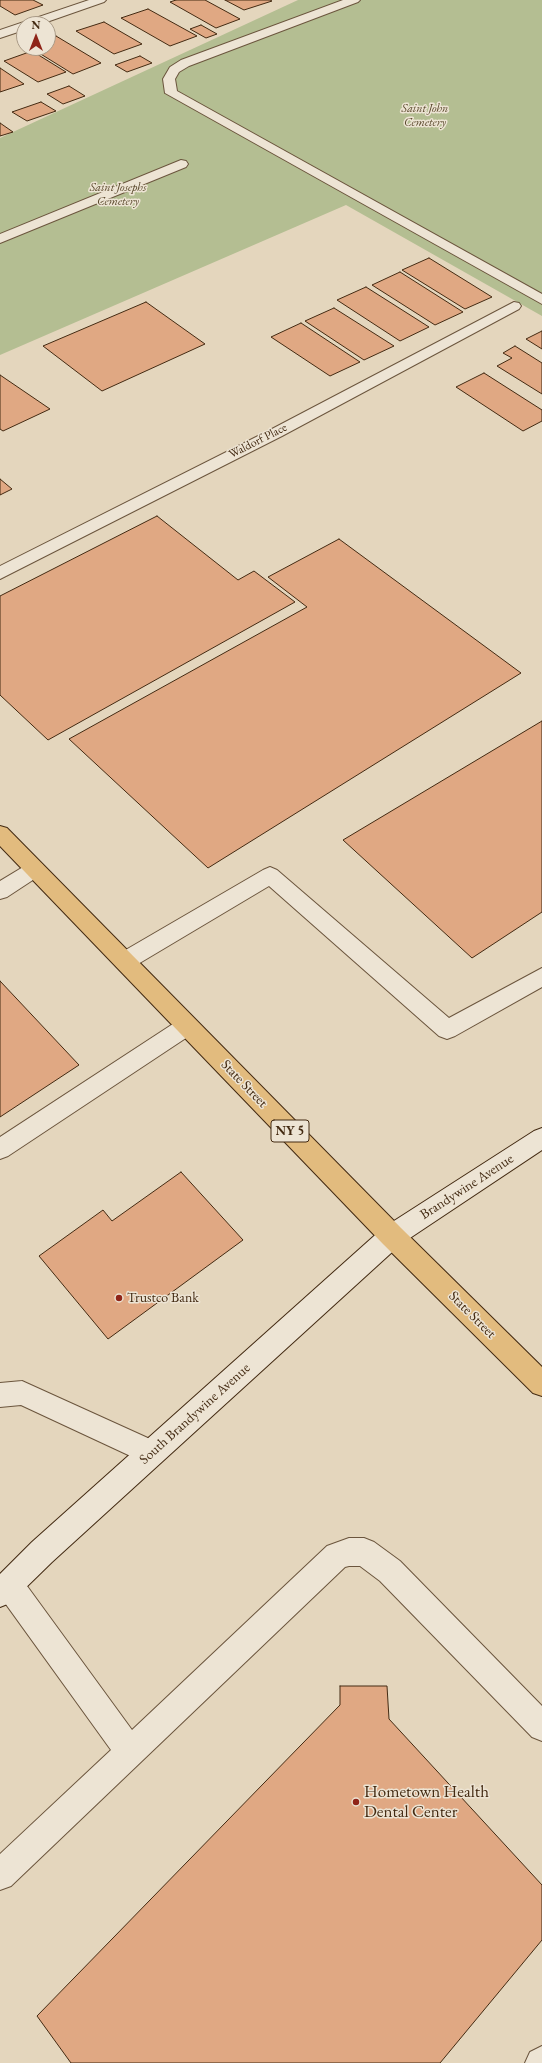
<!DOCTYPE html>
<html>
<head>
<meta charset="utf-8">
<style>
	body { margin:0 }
	#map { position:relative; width:542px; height:2063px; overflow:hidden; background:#e4d6bd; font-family:"EB Garamond",serif }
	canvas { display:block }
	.north { position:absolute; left:16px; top:16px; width:40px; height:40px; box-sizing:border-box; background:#ede4d4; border:1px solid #a99a86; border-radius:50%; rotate:0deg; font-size:11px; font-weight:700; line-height:16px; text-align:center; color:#432a12 }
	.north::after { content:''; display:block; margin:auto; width:14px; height:18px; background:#8f2418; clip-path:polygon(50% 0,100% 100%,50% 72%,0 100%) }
</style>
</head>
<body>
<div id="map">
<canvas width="542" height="2063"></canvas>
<div class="north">N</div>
</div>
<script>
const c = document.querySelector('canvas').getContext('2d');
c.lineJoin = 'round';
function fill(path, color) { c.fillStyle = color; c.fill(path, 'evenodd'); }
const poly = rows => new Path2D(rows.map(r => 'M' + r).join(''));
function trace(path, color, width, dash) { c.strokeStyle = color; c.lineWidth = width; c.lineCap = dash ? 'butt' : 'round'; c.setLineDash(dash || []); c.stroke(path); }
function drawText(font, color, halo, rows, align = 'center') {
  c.font = font + ' "EB Garamond",serif'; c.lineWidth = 3; c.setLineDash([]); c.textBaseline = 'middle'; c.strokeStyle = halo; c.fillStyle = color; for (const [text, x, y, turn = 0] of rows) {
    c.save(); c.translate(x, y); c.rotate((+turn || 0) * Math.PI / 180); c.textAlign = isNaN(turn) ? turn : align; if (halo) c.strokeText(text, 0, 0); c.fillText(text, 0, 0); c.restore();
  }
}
fill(poly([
	[298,0,542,0,542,316,346,205,0,355,0,138]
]), '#b4be92');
const building = poly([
	[0,0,33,0,43,5,15,15,0,6,0,0],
	[176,0,205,0,240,19,216,28,170,2,176,0],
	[225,0,270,0,272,1,244,10,225,0],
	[148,9,197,36,170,46,121,18,148,9],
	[104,22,142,44,114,54,76,31,104,22],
	[201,25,217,34,206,38,190,29,201,25],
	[56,36,101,63,73,74,31,48,48,48,48,39,56,36],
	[32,51,66,72,38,82,4,61,32,51],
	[140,56,152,63,127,72,115,65,140,56],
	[0,68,24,84,0,92,0,68],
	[69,86,85,96,63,104,47,94,69,86],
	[41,102,56,111,27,121,12,112,41,102],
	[0,123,13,132,0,136,0,123],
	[429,258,492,297,465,309,402,270,429,258],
	[400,272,463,312,435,325,372,285,400,272],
	[366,287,429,327,400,341,337,300,366,287],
	[146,302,205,344,102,391,43,346,146,302],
	[334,308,394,346,364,360,305,321,334,308],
	[301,323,360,362,330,376,271,337,301,323],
	[542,331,542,349,526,339,542,331],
	[515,346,542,363,542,394,497,366,512,358,503,353,515,346],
	[484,373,542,410,542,421,523,431,456,387,484,373],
	[0,375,50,409,3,431,0,429,0,375],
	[0,479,12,489,0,495,0,479],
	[157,516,238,580,254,571,295,602,48,740,0,695,0,596,157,516],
	[339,539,521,673,208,868,69,739,307,607,268,577,339,539],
	[542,721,542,912,472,958,343,840,542,721],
	[0,981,79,1065,0,1117,0,981],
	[181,1172,243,1240,108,1339,39,1256,103,1210,112,1221,181,1172],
	[340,1686,387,1686,389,1719,542,1885,542,1940,440,2063,71,2063,37,2016,340,1705,340,1686]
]);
fill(building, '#e0a883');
trace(building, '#432a12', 1);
const service = poly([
	[343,0,360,0,358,2,189,66,179,72,175,79,177,91,542,294,542,304,165,93,163,79,170,67,181,60,343,0],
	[181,160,186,161,188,164,186,167,0,243,0,234,181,160],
	[35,861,42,864,45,869,42,874,7,897,0,899,0,881,28,864,35,861],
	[270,867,277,870,449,1018,542,968,542,987,455,1036,447,1039,439,1036,269,886,133,967,125,969,117,967,114,961,117,955,263,870,270,867],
	[187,1017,195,1020,198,1026,195,1032,8,1156,0,1159,0,1137,179,1020,187,1017],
	[22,1381,161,1444,165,1453,161,1462,152,1466,21,1405,0,1407,0,1383,22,1381],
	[349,1538,364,1538,374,1542,400,1561,542,1706,542,1741,532,1737,380,1581,360,1566,349,1566,345,1567,11,1886,0,1890,0,1854,111,1750,0,1596,0,1575,9,1571,19,1575,132,1730,327,1546,349,1538],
	[542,2046,542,2063,525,2063,530,2052,542,2046]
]);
const minor = poly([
	[89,0,106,0,104,2,41,24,24,24,24,30,0,38,0,30,89,0],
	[514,302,519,303,521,306,519,309,282,436,0,579,0,566,270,430,514,302]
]);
const secondary = poly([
	[542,1128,542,1150,401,1244,52,1562,10,1603,0,1607,0,1574,32,1542,383,1228,534,1131,542,1128]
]);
const primary = poly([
	[0,826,7,828,401,1228,542,1367,542,1396,533,1393,383,1244,0,846,0,826]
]);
trace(service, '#6b553d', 2);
trace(minor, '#6b553d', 2);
trace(secondary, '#432a12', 2);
trace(primary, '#432a12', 2);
fill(service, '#ede4d4');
fill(minor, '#ede4d4');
fill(secondary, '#ede4d4');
fill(primary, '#e2bb7e');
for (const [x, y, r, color] of [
	[119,1298,4,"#8f2418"],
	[356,1802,4,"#8f2418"]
]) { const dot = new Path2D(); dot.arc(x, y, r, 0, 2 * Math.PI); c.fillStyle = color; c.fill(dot); trace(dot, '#ede4d4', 1.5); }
drawText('italic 12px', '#5a482c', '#ede4d4', [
	["Saint John",425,109],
	["Cemetery",425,123],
	["Saint Josephs",118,188],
	["Cemetery",118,202]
]);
drawText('12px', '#432a12', '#ede4d4', [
	["Waldorf Place",258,441,-27]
]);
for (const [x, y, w] of [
	[290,1131,38]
]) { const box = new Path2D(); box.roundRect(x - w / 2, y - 11, w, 22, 3); c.fillStyle = '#ede4d4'; c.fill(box); trace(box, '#432a12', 1); }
drawText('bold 13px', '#432a12', null, [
	["NY 5",290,1131]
]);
drawText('14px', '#432a12', '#ede4d4', [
	["State Street",244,1084,46],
	["Brandywine Avenue",467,1187,-33],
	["State Street",472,1315,45],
	["South Brandywine Avenue",195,1414,-42]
]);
drawText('14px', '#432a12', '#ede4d4', [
	["Trustco Bank",127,1298]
], 'left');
drawText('17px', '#432a12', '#ede4d4', [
	["Hometown Health",364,1792],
	["Dental Center",364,1812]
], 'left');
</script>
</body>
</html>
